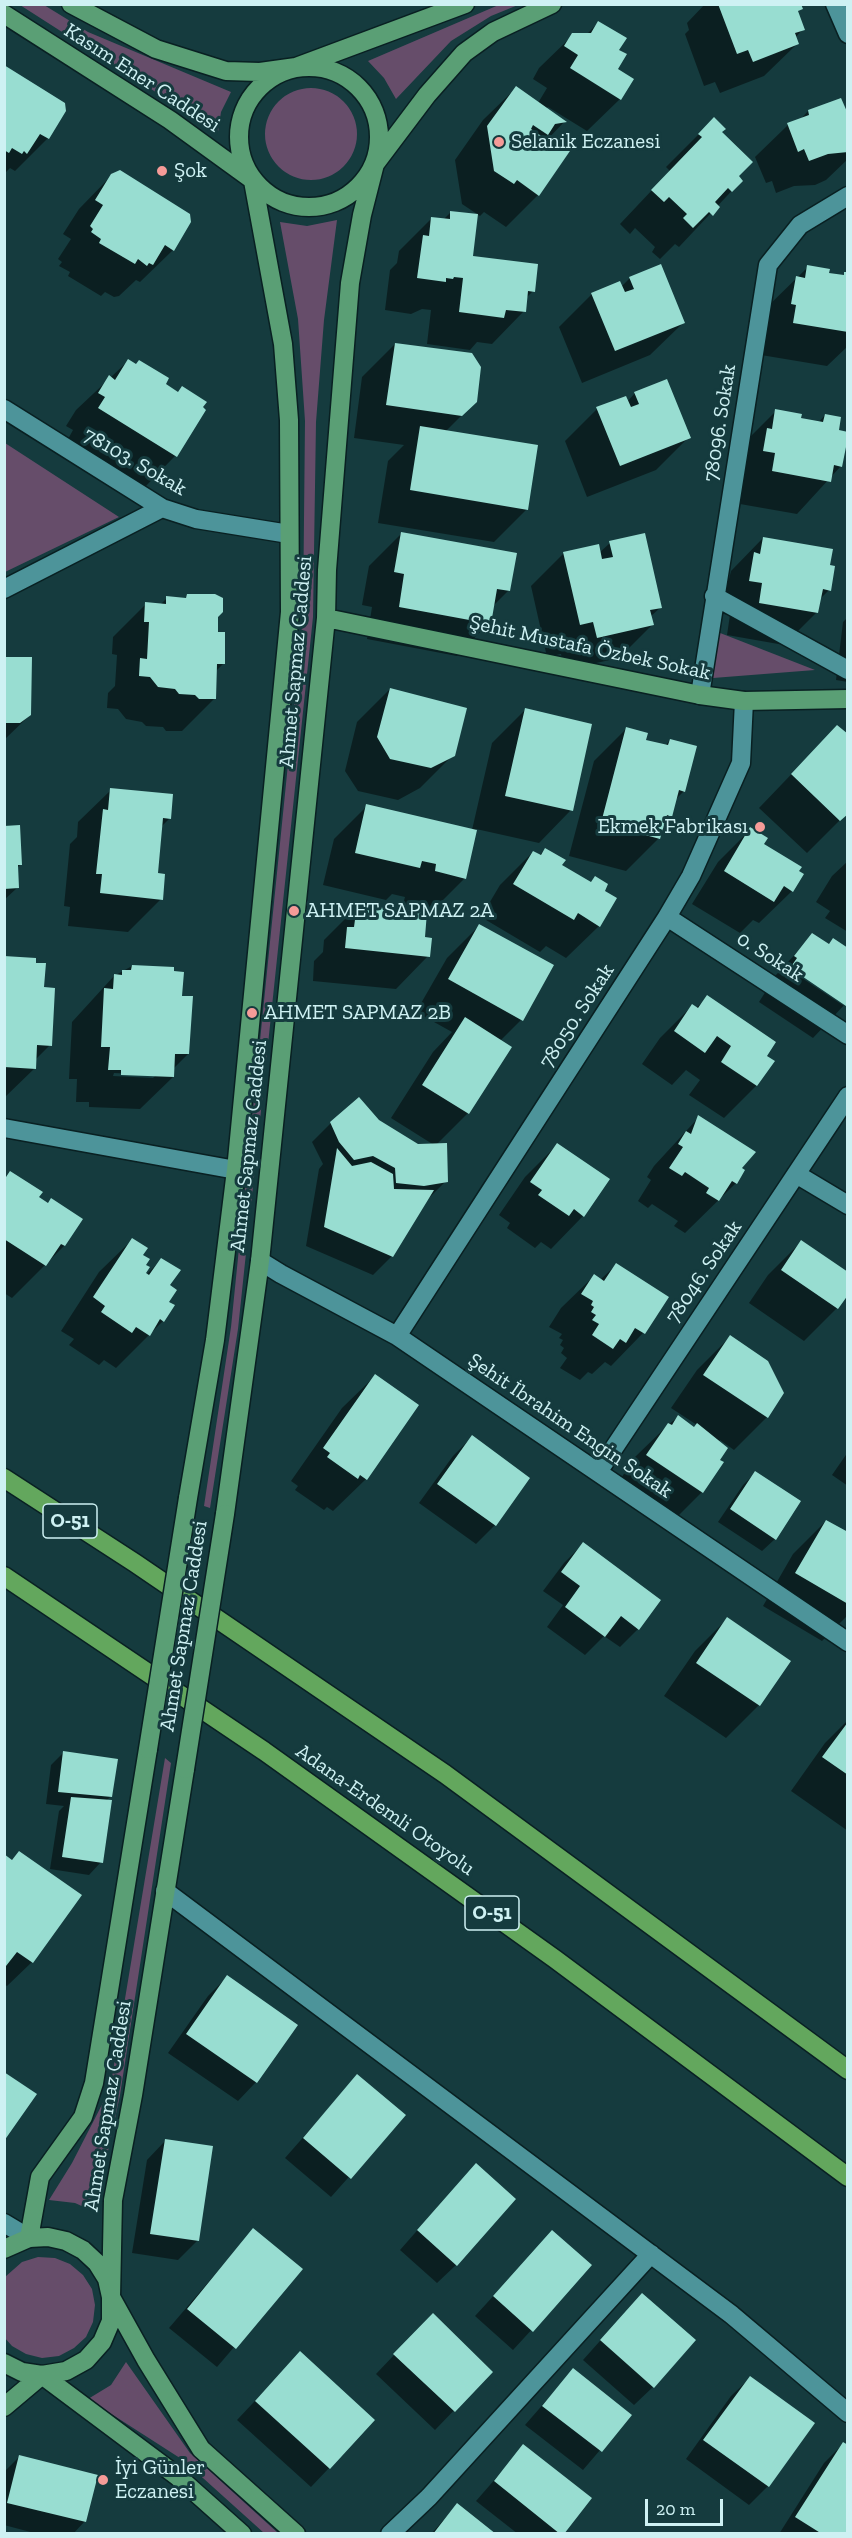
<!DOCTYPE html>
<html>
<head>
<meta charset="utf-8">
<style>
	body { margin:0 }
	#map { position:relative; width:852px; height:2538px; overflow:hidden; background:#153b3e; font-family:"Zilla Slab",serif }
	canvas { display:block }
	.frame { position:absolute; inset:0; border:6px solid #cef1f3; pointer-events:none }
	.scale { position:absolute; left:645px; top:2499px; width:78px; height:27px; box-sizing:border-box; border:3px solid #cef1f3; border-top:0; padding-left:8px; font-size:18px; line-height:21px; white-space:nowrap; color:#cef1f3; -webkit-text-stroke:4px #153b3e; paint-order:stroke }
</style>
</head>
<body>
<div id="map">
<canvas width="852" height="2538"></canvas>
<div class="frame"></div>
<div class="scale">20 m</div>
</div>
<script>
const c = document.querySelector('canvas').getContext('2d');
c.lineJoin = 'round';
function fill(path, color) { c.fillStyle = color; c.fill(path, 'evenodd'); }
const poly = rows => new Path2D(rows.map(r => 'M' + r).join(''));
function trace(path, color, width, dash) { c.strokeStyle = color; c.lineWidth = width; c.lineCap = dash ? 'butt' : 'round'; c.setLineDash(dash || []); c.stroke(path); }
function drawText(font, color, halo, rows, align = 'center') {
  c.font = font + ' "Zilla Slab",serif'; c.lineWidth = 6; c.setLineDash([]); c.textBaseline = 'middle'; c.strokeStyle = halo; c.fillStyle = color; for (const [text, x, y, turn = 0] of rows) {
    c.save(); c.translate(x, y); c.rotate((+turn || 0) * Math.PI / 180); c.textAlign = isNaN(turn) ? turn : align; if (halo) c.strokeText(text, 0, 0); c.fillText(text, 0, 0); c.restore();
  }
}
fill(poly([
	[501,4,518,5,491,16,451,41,396,99,384,78,368,61],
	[20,5,44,5,88,32,231,92,221,112,218,132],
	'265 134a46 46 0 1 1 92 0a46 46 0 1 1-92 0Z',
	[337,220,324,320,316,422,313,617,238,1329,210,1508,204,1506,231,1327,303,616,305,421,298,319,280,222,307,226],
	[5,443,119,517,5,572],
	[715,631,815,670,713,678],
	[165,1758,171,1763,120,2095,95,2212,75,2203,49,2200,72,2163,110,2089],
	[38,2257,55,2258,70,2264,83,2275,92,2289,95,2305,93,2322,86,2337,74,2348,59,2356,42,2358,26,2354,12,2346,4,2337,5,2277,22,2262],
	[126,2362,190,2453,278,2533,264,2533,183,2460,88,2399,111,2385]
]), '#664d6a');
fill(poly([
	[705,4,799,4,801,9,797,12,803,29,795,38,797,44,764,76,720,93,715,82,704,86,685,34,689,30,687,23],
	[598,23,617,50,616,69,620,99,587,131,548,107,546,109,564,122,546,141,538,195,506,227,484,212,480,216,462,204,455,160,483,120,516,88,538,103,547,88,533,79,539,68,573,35,587,34],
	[4,67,48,138,15,171,10,168,4,174],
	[808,111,848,118,848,159,826,180,815,185,794,186,776,193,772,181,766,183,755,157,788,125,800,120],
	[714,119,741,181,679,247,675,244,660,259,652,252,655,247,635,228,630,234,620,224,670,171,666,167],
	[112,175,173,250,140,282,136,280,119,296,114,297,105,292,101,296,68,276,70,272,59,266,62,262,58,259,71,239,63,234,79,209],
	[451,212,471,257,533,291,526,298,524,311,492,344,477,342,470,350,427,344,431,310,422,309,411,314,385,310,390,270,397,263,399,251,432,218,443,220],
	[660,266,683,323,650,355,582,383,559,327,592,294,621,287,629,279],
	[808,267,828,275,841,277,848,274,848,346,827,366,761,355,764,310],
	[395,344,475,402,445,432,527,509,494,542,378,523,388,461,404,445,354,438,362,377],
	[128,361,204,410,175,456,143,489,67,441,73,430,66,426,76,410],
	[635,393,689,437,656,470,587,497,565,441,597,409,627,402],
	[776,411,818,423,825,415,837,431,841,466,797,514,740,504,743,486,731,483,743,444],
	[402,533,509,590,492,607,489,623,457,656,367,639,372,607,362,605,369,566],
	[763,538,828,566,829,590,819,600,817,612,784,645,727,635,730,615,717,613,722,587,729,579,731,571],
	[610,543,661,607,650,617,652,625,619,658,564,670,561,654,547,657,531,586,564,553,599,553],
	[188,596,217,634,223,664,215,672,215,698,182,731,166,731,163,727,146,726,142,722,126,719,118,709,107,708,108,693,115,686,117,655,112,654,113,637,146,604,160,605,167,598,184,599],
	[848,617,848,682,836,680,843,622],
	[4,659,30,715,4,740],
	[390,689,453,755,420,788,398,800,358,791,345,771,357,722],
	[525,710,571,810,539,843,476,829,465,878,432,911,403,904,405,897,392,894,386,900,323,885,334,839,367,806,472,830,492,743],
	[626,729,644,741,665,746,670,740,684,791,675,800,671,816,663,824,659,838,626,871,569,856,594,761],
	[805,760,848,812,807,853,759,808],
	[111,790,169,819,161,827,156,875,161,899,128,932,68,926,70,907,64,906,70,844,77,837,78,822],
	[4,827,21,864,16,869,17,888,4,900],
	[751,829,792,891,759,923,753,920,740,933,692,904,718,862],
	[545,849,560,866,590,883,595,878,602,891,599,926,566,958,546,946,540,952,481,917,500,885,533,852,539,856],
	[848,861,848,932,825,918,830,911,816,902,832,876],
	[357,907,428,956,396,989,313,981,314,961,323,952,324,940],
	[479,926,521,1020,500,1041,468,1113,436,1145,446,1181,427,1200,392,1256,373,1275,306,1246,319,1169,323,1164,312,1142,331,1123,378,1121,417,1145,434,1145,391,1118,433,1052,452,1032,416,1012,447,958],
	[813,935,828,945,833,940,848,949,848,1001,813,1038,759,1002,766,991,763,989],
	[799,972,845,1003,844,1006,796,974],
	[4,958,43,988,50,1045,35,1060,35,1068,4,1098],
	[132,966,181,997,188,1054,173,1069,173,1077,140,1109,89,1107,89,1102,76,1102,77,1079,69,1079,72,1022,114,976],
	[114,1073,156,1075,153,1078,113,1076],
	[708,997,772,1061,756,1086,724,1118,689,1095,700,1080,686,1070,672,1085,642,1064,660,1038,692,1006,696,1008],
	[699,1117,740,1168,736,1183,685,1233,674,1226,678,1221,652,1204,648,1208,638,1201,651,1180,647,1177,654,1166],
	[557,1145,583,1216,551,1249,541,1242,535,1248,507,1228,510,1223,499,1215,525,1177],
	[10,1173,37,1198,81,1219,64,1246,12,1298,4,1293,4,1179],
	[132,1240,141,1256,144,1277,161,1260,168,1286,163,1321,116,1368,104,1360,99,1365,69,1345,74,1339,61,1331,99,1272],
	[801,1242,837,1308,804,1341,749,1303,768,1275],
	[616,1265,667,1297,643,1333,611,1366,605,1362,592,1374,588,1372,580,1380,560,1368,567,1358,561,1353,564,1348,560,1345,563,1340,559,1338,562,1334,549,1327,561,1308,594,1276,600,1280],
	[730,1337,767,1417,734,1450,720,1440,702,1492,669,1525,614,1489,635,1457,668,1425,678,1417,694,1428,697,1425,671,1408,697,1370],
	[375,1376,366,1479,333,1511,327,1507,324,1510,295,1490,298,1486,291,1481,342,1408],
	[472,1437,528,1478,495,1525,476,1544,419,1503,453,1456],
	[848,1452,848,1486,832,1475],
	[755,1473,775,1539,762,1551,718,1522,743,1485],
	[826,1521,848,1534,848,1615,822,1641,763,1606,793,1554],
	[583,1544,638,1629,620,1647,604,1636,585,1655,547,1627,563,1605,543,1591,564,1563],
	[727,1619,789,1661,759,1705,726,1738,664,1696,695,1651],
	[848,1720,848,1831,791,1791,825,1743],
	[64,1752,111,1796,106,1801,101,1862,89,1875,50,1869,59,1811,64,1806,46,1804,51,1765],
	[19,1852,79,1895,32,1962,7,1986,4,1984,4,1856,11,1861],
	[227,1977,256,2082,238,2101,168,2053,208,1996],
	[357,2076,404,2115,331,2197,285,2158],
	[165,2141,211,2148,197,2241,178,2260,132,2253,147,2160],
	[458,2184,456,2265,437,2283,400,2250],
	[253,2230,301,2269,217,2367,169,2328],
	[552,2232,590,2266,513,2350,475,2316],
	[624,2314,653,2387,634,2405,583,2360],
	[414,2334,491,2372,435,2430,376,2374],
	[300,2353,329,2468,311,2487,237,2420],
	[573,2370,630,2415,583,2470,525,2425],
	[750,2378,768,2486,749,2505,686,2459,731,2396],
	[843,2444,848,2534,779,2534,824,2463],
	[524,2446,563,2534,518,2534,476,2501],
	[19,2457,85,2521,73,2534,38,2534,4,2525,4,2472],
	[457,2505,493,2534,431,2534]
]), '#0007');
fill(poly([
	[718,4,801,4,803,9,798,11,805,30,795,33,799,44,753,62,748,50,737,54],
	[598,21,627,38,619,50,627,54,618,69,634,79,621,100,570,68,578,55,564,46,572,33,591,33],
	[4,65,65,103,66,111,49,139,40,134,27,154,24,151,22,154,12,148,9,153,4,150],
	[516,86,567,122,555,124,548,135,533,125,531,129,559,148,572,148,539,196,517,180,514,184,494,171,487,126],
	[841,98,848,114,848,152,828,154,809,161,804,149,798,152,787,123,809,115,808,110],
	[714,117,726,129,722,132,753,162,739,176,743,181,732,192,728,188,715,202,720,207,713,216,709,212,693,228,683,218,687,214,669,197,664,202,651,190,702,137,698,134],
	[120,170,190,214,191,222,174,251,165,245,153,265,149,263,147,266,138,259,135,264,99,243,101,239,91,232,93,229,90,226,103,205,95,200,111,174],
	[450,211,478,214,473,256,538,264,535,292,528,291,526,312,506,310,504,318,459,312,463,278,454,277,453,279,446,278,446,282,417,278,423,235,429,236,431,217,450,219],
	[661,264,685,323,615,351,591,293,620,281,625,292,634,289,629,277],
	[807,265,830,269,829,273,844,275,844,272,848,272,848,332,793,323,796,305,791,304,796,276,805,278],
	[395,343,472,353,481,367,477,402,462,416,386,405],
	[128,359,136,364,139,360,169,378,166,384,178,392,182,386,207,402,203,407,206,410,177,457,98,408,105,397,98,393,109,375,115,380],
	[667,379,691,438,620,466,596,407,626,396,631,407,639,404,634,392],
	[775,409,802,414,801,418,823,422,825,414,841,417,839,430,848,432,848,437,842,467,834,465,831,482,772,471,775,453,763,451,767,428,772,429],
	[420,426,538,445,528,510,410,490],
	[401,532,517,553,510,591,497,589,491,624,399,607,404,574,394,572],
	[645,533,662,608,650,610,654,625,597,638,593,622,580,625,563,552,599,544,602,559,613,557,609,541],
	[763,537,833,549,830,565,835,566,831,591,823,589,818,613,759,603,762,583,749,581,754,552,760,554],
	[187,594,215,594,223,598,223,612,218,617,218,632,225,632,225,664,217,664,216,699,199,699,195,695,179,694,175,689,158,687,150,677,139,676,140,658,147,659,149,622,144,622,145,602,166,604,166,596,186,598],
	[4,657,32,657,31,715,20,723,4,723],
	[390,688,467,708,455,756,431,768,390,759,377,737],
	[525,708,592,724,573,811,505,796],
	[837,725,848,734,848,814,840,821,791,774],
	[626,727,648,733,646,740,668,745,670,739,697,746,685,792,679,790,672,817,667,815,660,839,601,823],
	[110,788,173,794,171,819,163,818,158,873,165,874,163,900,100,893,102,874,96,874,103,809,108,810],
	[366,804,477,830,466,879,435,871,436,864,422,861,420,868,355,853],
	[20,825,22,865,18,865,19,888,4,889,4,826],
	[750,827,768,838,764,844,802,867,799,871,804,874,793,892,784,886,774,902,724,871],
	[545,848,566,860,562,865,591,882,595,876,608,884,605,891,617,898,600,927,578,913,574,920,513,884,533,851,541,855],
	[357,905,427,912,425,937,432,938,430,957,345,948,347,927,354,927],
	[479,924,554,965,523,1021,448,979],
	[812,933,829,944,833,938,848,948,846,1006,790,968,797,958,794,956],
	[4,956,36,958,36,963,46,963,44,987,55,988,52,1046,37,1045,36,1069,4,1067],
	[132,965,174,967,174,971,184,972,182,996,193,996,189,1054,175,1054,174,1077,121,1075,121,1070,108,1070,110,1047,101,1047,104,988,113,989,114,974,122,975,122,970,131,970],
	[707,995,776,1042,767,1056,775,1061,757,1086,721,1062,731,1046,717,1036,705,1053,674,1031,692,1004,698,1008],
	[465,1017,512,1047,469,1114,422,1085],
	[359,1097,379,1120,418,1144,447,1143,448,1182,424,1186,396,1183,395,1168,373,1156,354,1160,339,1142,330,1122],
	[698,1115,756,1152,742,1168,745,1170,737,1184,732,1181,719,1201,706,1193,709,1188,685,1172,682,1176,669,1168,683,1147,678,1144,686,1131,691,1134],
	[557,1143,610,1179,584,1217,574,1209,569,1216,538,1195,542,1190,530,1182],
	[337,1148,352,1166,371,1162,393,1174,394,1189,434,1190,393,1257,324,1227],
	[10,1171,43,1192,39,1197,48,1203,51,1198,83,1219,65,1246,61,1244,46,1266,4,1239,4,1180],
	[132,1238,148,1248,143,1255,150,1259,146,1265,150,1267,146,1273,149,1275,161,1258,181,1270,170,1285,177,1290,169,1302,175,1305,164,1322,160,1319,150,1336,136,1327,132,1333,101,1312,105,1306,93,1297],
	[801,1240,848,1272,848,1295,838,1309,781,1270],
	[616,1263,669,1297,645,1334,635,1328,626,1343,620,1339,613,1349,592,1335,599,1324,592,1320,596,1315,591,1312,594,1307,591,1305,593,1301,581,1294,594,1274,604,1281],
	[730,1335,768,1361,784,1393,768,1418,703,1375],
	[375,1374,419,1405,367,1480,360,1475,358,1479,327,1457,330,1453,323,1448],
	[678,1415,694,1427,697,1423,728,1448,720,1460,724,1462,703,1493,646,1455,668,1423,672,1425],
	[472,1435,530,1478,496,1526,437,1484],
	[755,1471,801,1501,776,1540,730,1509],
	[826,1520,848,1532,848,1604,795,1573],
	[583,1542,661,1600,639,1630,621,1616,605,1637,565,1607,580,1586,561,1572],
	[727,1617,791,1661,760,1706,696,1663],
	[848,1722,848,1775,822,1757],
	[63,1751,118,1759,112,1797,58,1792],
	[71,1797,112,1800,103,1863,62,1857],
	[19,1851,82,1895,33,1963,17,1952,6,1966,4,1854,12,1860],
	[227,1975,298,2025,257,2083,186,2034],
	[4,2072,37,2094,4,2141],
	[357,2074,406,2115,351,2179,303,2138],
	[165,2139,213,2146,199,2241,150,2234],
	[476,2163,516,2199,457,2266,417,2230],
	[253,2228,303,2269,236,2349,187,2309],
	[552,2230,592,2265,533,2332,493,2296],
	[642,2293,696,2340,654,2388,600,2340],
	[433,2313,493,2372,455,2412,393,2354],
	[300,2351,375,2420,330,2469,255,2401],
	[573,2368,632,2415,602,2452,542,2406],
	[750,2376,815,2423,769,2487,703,2440],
	[843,2442,848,2445,848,2534,822,2534,795,2517],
	[523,2444,592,2498,564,2534,560,2534,494,2481],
	[19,2455,98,2475,86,2522,7,2503],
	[457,2503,496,2534,433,2534]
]), '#98ddd1');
const minor = poly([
	[835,4,848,34],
	[4,409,162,508,196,519,289,534],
	[4,589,162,508],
	[714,596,848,670],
	[700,695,768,265,800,225,848,196],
	[667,917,848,1035],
	[4,1128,236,1170],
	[796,1174,848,1205],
	[260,1261,281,1274,397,1336,848,1642],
	[397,1336,667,917,691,876,741,763,744,701],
	[598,1472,848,1096],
	[165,1891,732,2315,848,2413],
	[4,2223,29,2238],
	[390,2534,429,2497,651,2254]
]);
const major = poly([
	[71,4,156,49,226,71,260,72,296,67,465,4],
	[4,14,170,120,250,178],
	'239 137a70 70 0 1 1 140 0a70 70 0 1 1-140 0Z',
	[326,618,700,695,744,701,848,699],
	[188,1498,215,1340,236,1170,290,612,289,420,283,344,253,181],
	[225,1514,260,1261,326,618,327,570,350,283,362,215,375,164,427,95,464,53,493,32,552,4],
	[185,1769,133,2095,113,2200,111,2297,146,2360,201,2449,296,2534],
	[29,2238,40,2177,83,2117,94,2083,148,1749],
	[4,2249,29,2238,48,2237,66,2241,83,2250,97,2263,107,2279,111,2297,111,2321,102,2342,86,2360,66,2371,42,2375,22,2372,4,2363],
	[42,2375,177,2476,242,2534],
	[4,2407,42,2375]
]);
const highway = poly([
	[4,1478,135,1563,445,1774,848,2070],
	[4,1576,264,1751,555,1959,848,2177]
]);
trace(minor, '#092022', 21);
trace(major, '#092022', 21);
trace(highway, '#092022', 21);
trace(minor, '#4d949a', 18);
trace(major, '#5a9f75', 18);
trace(highway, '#63a75d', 18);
const majorBridge = poly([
	[148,1749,188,1498],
	[185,1769,225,1514]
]);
trace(majorBridge, '#092022', 21, []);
trace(majorBridge, '#5a9f75', 18);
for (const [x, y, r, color] of [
	[499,142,6,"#f59b98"],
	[162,171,6,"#f59b98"],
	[760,827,6,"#f59b98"],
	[294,911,6,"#f59b98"],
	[252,1013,6,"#f59b98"],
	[103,2480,6,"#f59b98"]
]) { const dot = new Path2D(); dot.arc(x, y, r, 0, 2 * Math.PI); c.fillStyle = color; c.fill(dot); trace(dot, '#153b3e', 2); }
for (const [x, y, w] of [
	[70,1521,54],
	[492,1913,54]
]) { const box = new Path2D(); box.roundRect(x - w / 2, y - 17, w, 34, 4.5); c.fillStyle = '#153b3e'; c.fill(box); trace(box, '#cef1f3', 1.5); }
drawText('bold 20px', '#cef1f3', null, [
	["O-51",70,1521],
	["O-51",492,1913]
]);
drawText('21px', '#cef1f3', '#153b3e', [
	["Kasım Ener Caddesi",142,78,33],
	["78096. Sokak",720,423,-81],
	["78103. Sokak",135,462,30],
	["Şehit Mustafa Özbek Sokak",590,648,12],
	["Ahmet Sapmaz Caddesi",296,662,-85],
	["0. Sokak",770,957,33],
	["78050. Sokak",577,1016,-57],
	["Ahmet Sapmaz Caddesi",249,1146,-84],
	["78046. Sokak",704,1272,-56],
	["Şehit İbrahim Engin Sokak",570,1426,34],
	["Ahmet Sapmaz Caddesi",184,1626,-81],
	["Adana-Erdemli Otoyolu",385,1810,35],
	["Ahmet Sapmaz Caddesi",108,2106,-81]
]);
drawText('21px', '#cef1f3', '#153b3e', [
	["Selanik Eczanesi",511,142],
	["Şok",174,171],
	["Ekmek Fabrikası",748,827,"right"],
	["AHMET SAPMAZ 2A",306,911],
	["AHMET SAPMAZ 2B",264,1013],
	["İyi Günler",115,2468],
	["Eczanesi",115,2492]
], 'left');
</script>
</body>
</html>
